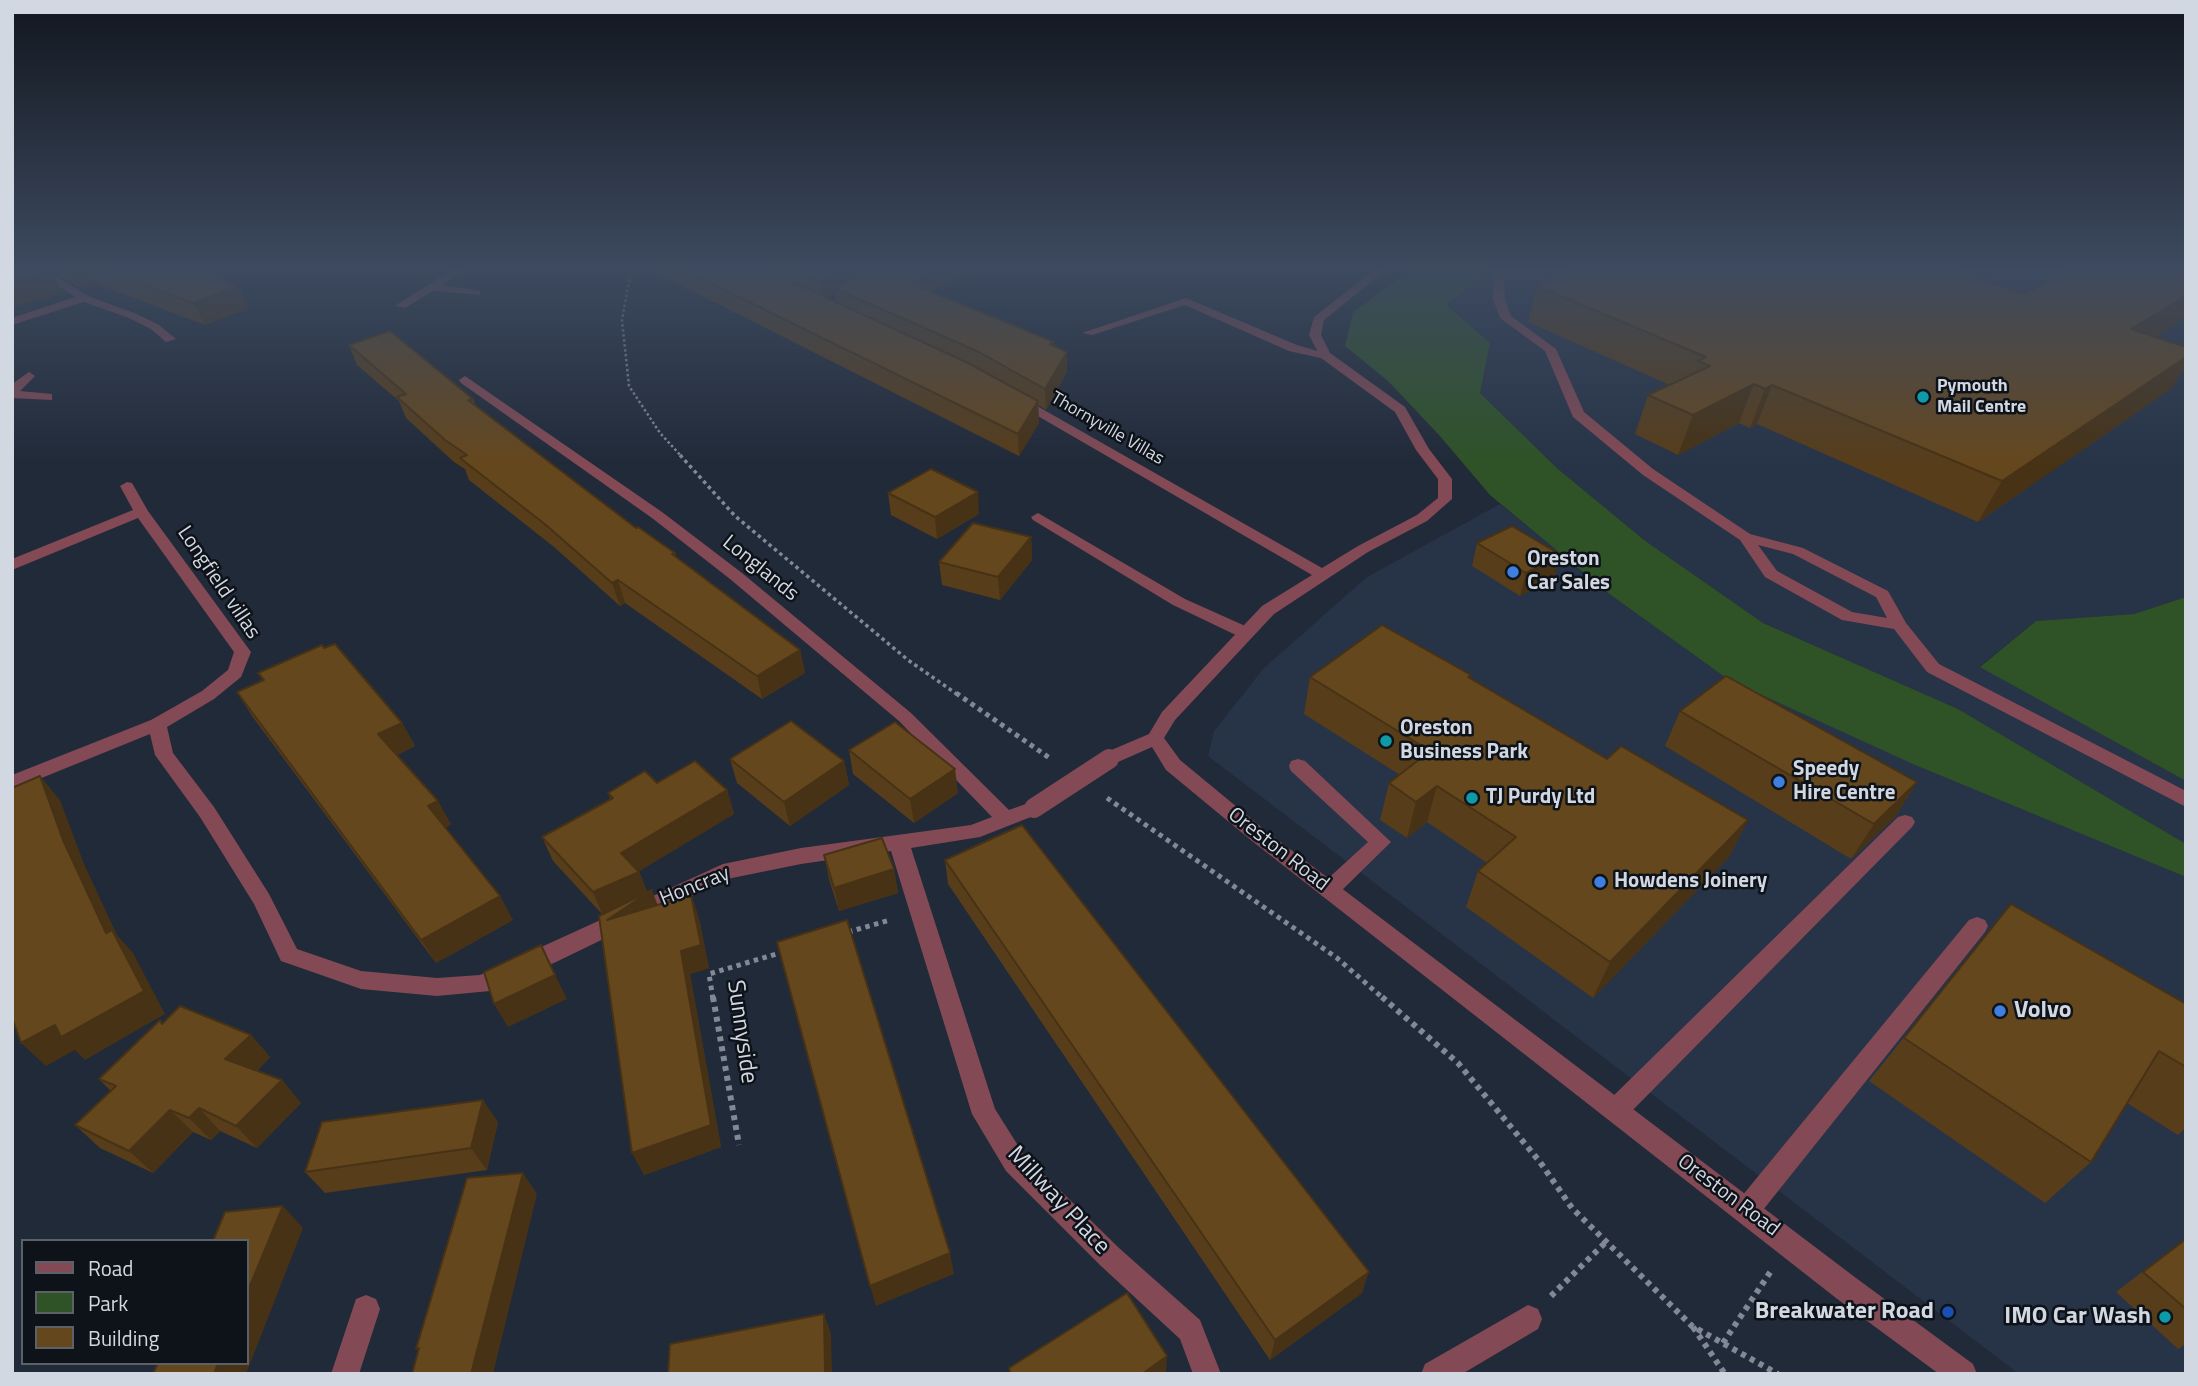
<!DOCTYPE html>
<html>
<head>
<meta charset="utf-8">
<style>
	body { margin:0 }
	#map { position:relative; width:2198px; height:1386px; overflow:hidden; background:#212a39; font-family:"Titillium Web",sans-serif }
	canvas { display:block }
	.frame { position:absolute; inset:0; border:14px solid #d2d8e2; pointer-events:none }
	.legend { position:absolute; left:21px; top:1239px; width:228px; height:126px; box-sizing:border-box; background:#0e1219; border:2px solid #5c6169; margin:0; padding:9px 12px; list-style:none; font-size:21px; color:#d2d8e2 }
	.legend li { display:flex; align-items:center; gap:14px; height:35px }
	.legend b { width:35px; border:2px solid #5c6169 }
</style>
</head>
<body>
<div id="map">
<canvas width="2198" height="1386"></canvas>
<div class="frame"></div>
<ul class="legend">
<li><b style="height:9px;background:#834a55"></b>Road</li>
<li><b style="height:19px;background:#2f5327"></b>Park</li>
<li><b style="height:19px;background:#65471e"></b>Building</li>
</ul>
</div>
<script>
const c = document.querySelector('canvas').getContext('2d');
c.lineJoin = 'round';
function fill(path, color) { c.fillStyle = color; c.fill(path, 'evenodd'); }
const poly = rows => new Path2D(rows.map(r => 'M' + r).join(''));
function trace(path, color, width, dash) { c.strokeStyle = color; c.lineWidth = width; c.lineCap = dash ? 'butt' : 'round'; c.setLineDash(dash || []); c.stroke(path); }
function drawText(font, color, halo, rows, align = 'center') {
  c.font = font + ' "Titillium Web",sans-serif'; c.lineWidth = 5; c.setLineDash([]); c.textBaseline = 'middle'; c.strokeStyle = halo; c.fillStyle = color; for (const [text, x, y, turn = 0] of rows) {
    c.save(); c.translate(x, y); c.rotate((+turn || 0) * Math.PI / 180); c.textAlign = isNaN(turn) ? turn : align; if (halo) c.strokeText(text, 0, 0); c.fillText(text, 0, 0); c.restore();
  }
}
fill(poly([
	[1490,270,2186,270,2186,597,2134,614,2036,621,1980,666,2186,781,2186,844,1958,709,1763,623,1644,540,1558,469,1480,393,1490,343,1447,305],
	[1500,504,1608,593,1729,680,2186,877,2186,1374,2019,1374,1208,756,1214,731,1263,669,1367,577]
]), '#273347');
fill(poly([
	[1411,270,1490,270,1447,305,1490,343,1480,393,1558,469,1644,540,1763,623,1958,709,2186,844,2186,877,1913,764,1729,680,1608,593,1490,495,1440,436,1388,381,1345,346,1353,312],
	[2186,597,2186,781,1980,667,2036,621,2134,614]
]), '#2f5327');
trace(poly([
	[631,270,622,320,629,386,660,433,682,457]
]), '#828996', 2.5, [2.5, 2.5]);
trace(poly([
	[680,455,735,516,908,660,958,695]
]), '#828996', 3.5, [3.5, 3.5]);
trace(poly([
	[956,693,1051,759],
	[1107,798,1337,958,1384,999],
	[848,932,890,920],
	[713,999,709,974,783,952]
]), '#828996', 5, [4.5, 4.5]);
trace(poly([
	[713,997,739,1145],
	[1382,997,1458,1063,1540,1162,1572,1208,1692,1326,1778,1374],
	[1551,1296,1605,1243],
	[1693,1327,1725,1374],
	[1723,1343,1771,1271]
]), '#828996', 6, [5, 5]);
fill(poly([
	[1494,270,1504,270,1505,299,1511,316,1556,349,1584,412,1653,469,1750,534,1803,548,1888,591,1906,623,1939,664,2186,791,2186,807,1927,672,1894,629,1842,620,1765,577,1740,540,1643,475,1573,417,1545,351,1500,318,1493,299,1494,270],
	[1758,545,1793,554,1876,597,1887,618,1852,612,1777,571,1758,545],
	[1186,298,1297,345,1331,355,1325,359,1289,351,1185,305,1092,335,1082,333,1186,298],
	[1038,513,1185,599,1252,629,1254,633,1246,638,1240,637,1173,605,1033,520,1031,517,1038,513],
	[1298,759,1305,761,1391,842,1336,896,1329,898,1322,896,1319,890,1322,884,1368,842,1291,771,1289,766,1291,761,1298,759],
	[1905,815,1912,817,1915,822,1912,827,1625,1118,1616,1121,1607,1118,1604,1110,1607,1102,1898,817,1905,815],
	[1977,917,1985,920,1988,926,1985,932,1755,1220,1746,1224,1737,1220,1733,1211,1737,1202,1969,920,1977,917],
	[1528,1305,1538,1309,1542,1319,1538,1329,1462,1374,1421,1374,1425,1364,1528,1305]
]), '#834a55');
fill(poly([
	[34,270,47,270,88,296,137,314,159,325,176,339,166,342,151,329,129,318,84,302,12,325,12,318,75,297,34,270],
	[451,270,464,270,442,285,480,291,480,295,433,291,405,308,395,306,451,270],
	[1374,270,1386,270,1324,320,1321,335,1330,353,1405,407,1429,449,1452,479,1452,499,1427,521,1368,552,1274,614,1175,720,1164,738,1180,760,1266,831,1856,1278,1973,1364,1977,1374,1939,1374,1836,1298,1252,841,1166,770,1152,747,1109,766,1102,764,1100,759,1102,754,1149,734,1162,712,1262,606,1312,575,1012,401,1018,397,1023,398,1322,568,1358,546,1417,515,1438,498,1438,479,1416,450,1395,412,1321,358,1309,335,1314,317,1374,270],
	[29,372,35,376,20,391,52,394,52,400,12,398,12,384,29,372],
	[465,376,662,512,742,573,911,713,1009,810,1034,801,1041,803,1044,808,1041,813,980,837,911,848,995,1109,1024,1155,1119,1248,1200,1320,1221,1374,1193,1374,1180,1339,1101,1266,1006,1171,972,1114,891,851,801,864,727,879,556,962,490,991,437,996,361,989,281,961,254,904,200,817,155,755,150,734,12,790,12,775,151,720,202,691,228,670,234,652,138,518,12,570,12,559,133,510,120,486,127,482,132,483,148,511,251,652,241,677,214,699,167,727,173,753,214,807,269,894,297,949,361,971,437,978,480,975,723,864,801,848,971,825,992,817,899,721,730,579,652,518,461,383,459,380,465,376],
	[366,1295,376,1299,380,1309,359,1374,331,1374,356,1299,366,1295]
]), '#834a55');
trace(poly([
	[1034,808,1109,759]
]), '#834a55', 20);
fill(poly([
	[52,270,207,270,249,308,205,325,97,284,80,288],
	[651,270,968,270,931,291,1054,345,1067,372,1046,410,1038,405,1039,423,1019,456],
	[835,293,836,302,826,298],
	[2186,270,2186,318,2156,337,2172,388,1978,522,1757,424,1750,428,1739,423,1678,455,1635,434,1648,395,1670,385,1528,322,1537,286,2024,294],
	[349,345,473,399,476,406,636,528,675,553,676,558,800,650,805,673,762,699,625,603,620,606,554,547,469,480,465,469,454,462,406,418,399,401,357,365],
	[888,493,979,514,937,539,891,515],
	[1031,537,1032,560,1000,600,942,585,939,562],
	[1477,543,1554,578,1520,596,1472,566],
	[258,673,402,723,415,746,397,755,451,824,445,828,513,920,436,963,252,716,237,692,263,681],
	[1310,677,1470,678,1607,759,1748,820,1729,857,1593,998,1466,907,1478,871,1487,863,1427,822,1407,838,1380,820,1389,783,1400,775,1304,714],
	[1680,711,1917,782,1895,817,1851,859,1665,746],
	[849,750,958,793,914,823,853,774],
	[730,759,844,761,849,785,790,826,737,783],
	[657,783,727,790,734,814,639,871,647,892,658,905,691,895,699,919,709,968,690,974,721,1147,644,1175,602,914,553,861,542,837,611,800,608,793],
	[824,855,894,869,898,893,839,911,829,879],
	[945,860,1362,1293,1270,1360,948,884],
	[2011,904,2186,1004,2186,1128,2178,1135,2127,1103,2091,1162,2045,1203,1869,1081],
	[163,1023,251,1035,270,1057,257,1071,282,1080,301,1103,257,1148,220,1131,211,1140,193,1132,153,1173,100,1148,75,1125,111,1091,99,1079],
	[498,1122,487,1170,325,1193,305,1172],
	[2186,1238,2186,1344,2178,1349,2116,1292]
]), '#573d1a');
fill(poly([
	[70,270,89,270,97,284,80,288],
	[839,270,878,270,834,288,835,293,822,300,819,281],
	[933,270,968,270,912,302,910,283],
	[51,271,64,293,12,307,12,281],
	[214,273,224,291,238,286,249,308,205,325,193,303,208,275],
	[2186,296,2186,318,2108,366,2131,329],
	[1067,352,1067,372,1046,410,1045,389],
	[2186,357,2186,366,2172,388,1978,522,2002,481],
	[1754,384,1739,423,1678,455,1693,415],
	[1772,385,1757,424,1750,428,1765,389],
	[1038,401,1039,423,1019,456,1018,434],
	[978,492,979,514,937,539,935,517],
	[1031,537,1032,560,1000,600,998,577],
	[1561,555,1554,578,1520,596,1526,573],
	[618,580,625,603,620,606,612,583],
	[800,650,805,673,762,699,757,676],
	[402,723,415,746,391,758,378,734],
	[844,761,849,785,790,826,784,802],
	[955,769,958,793,914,823,910,799],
	[40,776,60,800,84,864,117,935,133,953,165,1014,85,1060,75,1050,46,1066,21,1043,106,933,63,840],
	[1917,782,1895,817,1851,859,1874,824],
	[1437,786,1427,822,1407,838,1416,802],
	[727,790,734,814,638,872,639,872,648,893,652,890,661,914,607,920,603,916,593,892,621,853],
	[438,801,451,824,441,830,428,806],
	[1748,820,1729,857,1593,998,1610,962],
	[894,869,898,893,839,911,834,888],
	[691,895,699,919,709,968,690,974,721,1147,644,1175,632,1153,681,951],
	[500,896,513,920,436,963,421,940],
	[541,945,567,999,508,1027,494,1004],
	[251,1035,270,1057,246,1081,225,1059],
	[282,1080,301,1103,257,1148,236,1126],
	[483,1100,498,1122,487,1170,471,1148],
	[199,1108,220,1131,211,1140,189,1118],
	[170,1110,193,1132,153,1173,129,1151],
	[523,1173,537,1194,493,1374,471,1374],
	[283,1206,303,1228,246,1374,214,1374,218,1363,247,1363,247,1293],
	[950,1253,954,1274,876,1306,870,1286],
	[1369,1272,1362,1293,1270,1360,1275,1340],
	[824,1314,831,1333,832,1374,825,1374],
	[1167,1356,1166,1374,1142,1374]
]), '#473215');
const building = poly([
	[12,270,50,270,51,271,12,281,12,270],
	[106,270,207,270,214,273,208,275,238,286,193,303,106,270],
	[684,270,766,270,968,363,1038,401,1018,434,684,270],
	[795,270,839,270,819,281,795,270],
	[867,270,933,270,910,283,1054,342,1050,344,1067,352,1045,389,979,352,834,288,867,270],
	[1577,270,1952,270,2024,294,2069,270,2186,270,2186,296,2131,329,2186,347,2186,357,2002,481,1772,385,1765,389,1754,384,1693,415,1648,395,1710,366,1698,361,1706,357,1537,286,1577,270],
	[390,331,473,399,468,400,636,528,638,527,675,553,672,554,800,650,757,676,618,580,612,583,546,525,460,458,467,455,445,440,397,397,406,394,349,345,390,331],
	[931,469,978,492,935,517,888,493,931,469],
	[973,523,1031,537,998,577,939,562,973,523],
	[1512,526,1561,555,1526,573,1477,543,1512,526],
	[1382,625,1471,675,1468,677,1607,759,1621,746,1748,820,1610,962,1478,871,1516,837,1437,786,1416,802,1389,783,1430,751,1310,677,1382,625],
	[335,644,402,723,378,734,438,801,428,806,500,896,421,940,237,692,264,680,258,673,322,645,324,648,335,644],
	[1726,676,1917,782,1874,824,1680,711,1726,676],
	[791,721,844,761,784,802,730,759,791,721],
	[895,722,955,769,910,799,849,750,895,722],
	[695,761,727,790,621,853,639,872,593,892,542,837,613,798,608,793,645,771,657,783,695,761],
	[40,776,63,840,106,933,112,930,144,991,61,1037,55,1025,21,1043,12,1017,12,788,40,776],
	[1022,825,1369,1272,1275,1340,945,860,1022,825],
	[882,838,894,869,834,888,824,855,882,838],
	[652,890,607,920,691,895,701,945,681,951,711,1125,632,1153,599,916,652,890],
	[2011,904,2186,1004,2186,1067,2159,1051,2091,1162,1904,1038,2011,904],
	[847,920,950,1253,870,1286,777,942,847,920],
	[541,945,555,975,494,1004,484,972,541,945],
	[180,1006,251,1035,225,1059,282,1080,236,1126,199,1108,189,1118,170,1110,129,1151,75,1125,116,1086,99,1079,160,1020,162,1024,180,1006],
	[483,1100,471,1148,305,1172,322,1122,483,1100],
	[523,1173,471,1374,412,1374,419,1348,416,1349,467,1178,523,1173],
	[283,1206,247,1293,247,1241,213,1241,225,1212,283,1206],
	[2186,1239,2186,1309,2143,1272,2186,1239],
	[1127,1293,1167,1356,1142,1374,1011,1374,1009,1368,1127,1293],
	[824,1314,825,1374,668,1374,670,1344,824,1314],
	[158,1363,218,1363,214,1374,153,1374,158,1363]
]);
fill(building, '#65471e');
trace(building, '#473215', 2);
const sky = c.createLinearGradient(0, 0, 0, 464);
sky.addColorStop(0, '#12171f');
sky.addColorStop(0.58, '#3d4a5f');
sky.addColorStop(1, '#3d4a5f00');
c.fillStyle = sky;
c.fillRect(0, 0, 2198, 464);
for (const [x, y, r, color] of [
	[1923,397,7,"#0f9aa8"],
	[1513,572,7,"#3f7fe0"],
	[1386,741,7,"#0f9aa8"],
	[1779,782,7,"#3f7fe0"],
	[1472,798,7,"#0f9aa8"],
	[1600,882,7,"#3f7fe0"],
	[2000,1011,7,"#3f7fe0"],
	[1948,1312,7,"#1a4fb4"],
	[2165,1317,7,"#0f9aa8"]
]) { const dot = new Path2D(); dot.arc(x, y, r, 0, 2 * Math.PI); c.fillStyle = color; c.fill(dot); trace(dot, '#0e1219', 2.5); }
drawText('bold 18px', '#d2d8e2', '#0e1219', [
	["Pymouth",1937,387],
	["Mail Centre",1937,408]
], 'left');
drawText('18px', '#d2d8e2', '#0e1219', [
	["Thornyville Villas",1107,429,30]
]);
drawText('bold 21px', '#d2d8e2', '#0e1219', [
	["Oreston",1527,560],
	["Car Sales",1527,584],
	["Oreston",1400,729],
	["Business Park",1400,753],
	["Speedy",1793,770],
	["Hire Centre",1793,794],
	["TJ Purdy Ltd",1486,798],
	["Howdens Joinery",1614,882]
], 'left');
drawText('21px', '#d2d8e2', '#0e1219', [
	["Longlands",760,569,39],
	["Longfield villas",218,583,56],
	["Oreston Road",1278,850,38],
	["Honcray",695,887,-22],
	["Oreston Road",1728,1196,37]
]);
drawText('bold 24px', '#d2d8e2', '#0e1219', [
	["Volvo",2014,1011,"left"],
	["Breakwater Road",1934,1312],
	["IMO Car Wash",2151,1317]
], 'right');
drawText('24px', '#d2d8e2', '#0e1219', [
	["Sunnyside",741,1032,82],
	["Millway Place",1058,1201,47]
]);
</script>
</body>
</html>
